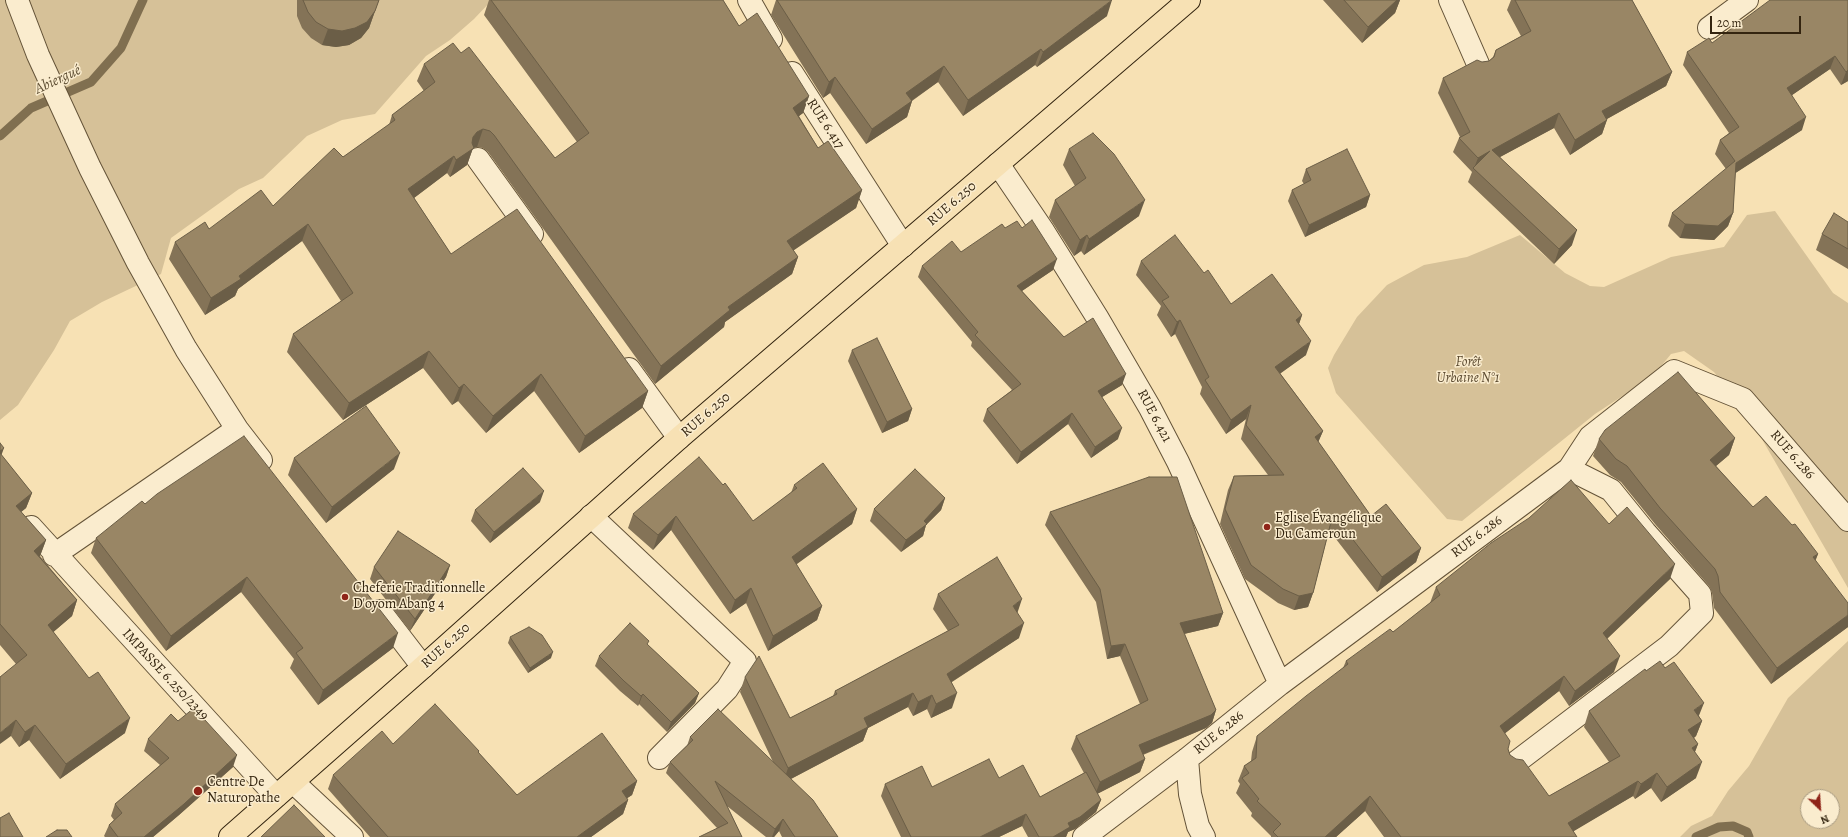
<!DOCTYPE html>
<html>
<head>
<meta charset="utf-8">
<style>
	body { margin:0 }
	#map { position:relative; width:1848px; height:837px; overflow:hidden; background:#f7e1b4; font-family:Alegreya,serif }
	canvas { display:block }
	.north { position:absolute; left:1800px; top:789px; width:40px; height:40px; box-sizing:border-box; background:#faecce; border:1px solid #aa9c82; border-radius:50%; rotate:155deg; font-size:11px; font-weight:700; line-height:16px; text-align:center; color:#33240f }
	.north::after { content:''; display:block; margin:auto; width:14px; height:18px; background:#8f2418; clip-path:polygon(50% 0,100% 100%,50% 72%,0 100%) }
	.scale { position:absolute; left:1710px; top:16px; width:91px; height:18px; box-sizing:border-box; border:2px solid #33240f; border-top:0; padding-left:5px; font-size:12px; line-height:14px; white-space:nowrap; color:#33240f; -webkit-text-stroke:3px #faecce; paint-order:stroke }
</style>
</head>
<body>
<div id="map">
<canvas width="1848" height="837"></canvas>
<div class="north">N</div>
<div class="scale">20 m</div>
</div>
<script>
const c = document.querySelector('canvas').getContext('2d');
c.lineJoin = 'round';
function fill(path, color) { c.fillStyle = color; c.fill(path, 'evenodd'); }
const poly = rows => new Path2D(rows.map(r => 'M' + r).join(''));
function trace(path, color, width, dash) { c.strokeStyle = color; c.lineWidth = width; c.lineCap = dash ? 'butt' : 'round'; c.setLineDash(dash || []); c.stroke(path); }
function drawText(font, color, halo, rows, align = 'center') {
  c.font = font + ' Alegreya,serif'; c.lineWidth = 3; c.setLineDash([]); c.textBaseline = 'middle'; c.strokeStyle = halo; c.fillStyle = color; for (const [text, x, y, turn = 0] of rows) {
    c.save(); c.translate(x, y); c.rotate((+turn || 0) * Math.PI / 180); c.textAlign = isNaN(turn) ? turn : align; if (halo) c.strokeText(text, 0, 0); c.fillText(text, 0, 0); c.restore();
  }
}
fill(poly([
	[0,0,492,0,474,19,450,40,426,56,375,114,342,120,307,136,263,178,239,189,171,238,161,274,102,302,70,321,54,350,18,405,0,420],
	[1775,211,1833,293,1848,303,1848,588,1748,415,1714,372,1684,351,1671,354,1653,376,1595,414,1462,521,1447,519,1336,393,1328,368,1334,355,1357,317,1387,285,1424,265,1467,257,1520,235,1565,273,1590,286,1604,287,1671,257,1724,247,1747,215],
	[1848,641,1848,837,1680,837,1691,826,1712,816,1728,791,1749,766,1788,698],
	[1808,797,1832,797,1832,821,1808,821]
]), '#d6c198');
trace(poly([
	[0,136,31,108,91,82,121,48,143,0],
	[1696,837,1719,827,1733,826,1747,832,1749,837]
]), '#806f50', 9);
const minor = poly([
	[17,0,38,55,90,168,138,263,186,349,237,429,261,460],
	[749,0,771,39],
	[1450,0,1478,64],
	[1709,28,1747,0],
	[792,73,903,246],
	[478,159,532,234],
	[998,164,1044,232,1097,317,1150,408,1178,462,1280,684],
	[629,369,679,438],
	[591,516,745,661,727,689,659,758],
	[31,527,276,796],
	[54,555,237,429],
	[380,611,423,667],
	[1187,759,1190,794,1198,826,1204,837],
	[1515,763,1669,646,1702,613,1700,594,1645,532,1611,490,1569,469],
	[293,782,352,837],
	[1084,837,1187,759,1280,684,1569,469,1590,437,1674,371,1743,399,1848,520]
]);
const major = poly([
	[230,837,423,667,679,438,1189,0]
]);
trace(minor, '#645338', 24);
trace(major, '#33240f', 24);
trace(minor, '#faecce', 22);
trace(major, '#f7e1b4', 22);
fill(poly([
	[297,0,379,0,369,28,361,38,349,45,336,47,322,45,311,38,302,28,297,16],
	[489,0,723,0,739,26,809,96,803,113,799,116,818,148,862,190,856,208,793,250,798,257,792,274,725,322,724,327,655,384,488,152,483,148,477,147,473,148,467,165,450,177,447,173,414,198,451,254,648,391,642,408,579,453,534,391,486,433,458,401,452,405,423,368,343,420,287,352,293,334,341,301,302,241,238,289,235,296,205,315,169,259,175,242,273,206,343,157,389,125,392,115,424,91,417,81,424,64,461,53,555,158,577,142,484,15],
	[776,0,777,0,1107,16,1037,67,1035,65,963,116,938,82,912,101,907,117,866,144,830,93,823,98,771,15],
	[1323,0,1400,0,1395,13,1362,43],
	[1511,0,1632,0,1672,72,1666,86,1607,119,1602,134,1570,155,1554,128,1500,157,1572,245,1554,264,1468,182,1472,172,1453,152,1459,138,1460,137,1438,93,1443,78,1482,62,1489,61,1493,57,1496,50,1521,36,1507,10],
	[1848,0,1848,81,1841,85,1830,69,1792,95,1802,130,1735,173,1733,213,1728,226,1714,240,1680,238,1668,226,1672,213,1726,169,1715,154,1720,140,1729,133,1683,65,1687,52],
	[1069,149,1139,216,1084,255,1081,251,1074,256,1049,217,1055,200,1075,186,1063,165],
	[1306,169,1370,195,1366,207,1305,237,1288,201,1292,190,1304,184,1302,181],
	[1848,222,1848,269,1816,250,1822,234],
	[1005,228,1053,270,1022,291,1064,337,1122,385,1102,397,1118,439,1091,458,1068,424,1017,464,983,421,987,409,1012,390,971,346,972,342,918,277,922,266,961,252],
	[1141,261,1204,273,1231,304,1302,315,1299,324,1306,355,1280,373,1323,431,1318,442,1371,516,1421,548,1416,562,1377,592,1329,530,1313,593,1308,607,1294,610,1278,603,1245,579,1220,524,1228,490,1234,476,1268,475,1241,439,1246,419,1226,434,1200,394,1202,387,1175,334,1171,337,1157,315,1161,306,1136,275],
	[852,350,912,409,908,421,882,433,848,361],
	[1735,438,1729,455,1716,466,1753,507,1818,554,1815,560,1848,627,1771,684,1714,608,1712,593,1709,586,1655,524,1621,482,1610,475,1593,456,1599,439],
	[0,443,1,455,32,493,26,508,21,512,46,540,40,556,77,600,72,616,53,632,125,733,60,779,29,740,19,747,11,736,16,664,0,645],
	[294,458,394,469,326,523,288,475],
	[794,485,857,509,852,524,796,564,822,606,817,620,768,651,746,603,730,614,671,530,653,550,628,528,633,514,753,521,791,493],
	[945,498,941,510,926,525,923,536,901,552,870,521,874,509],
	[540,502,490,543,471,521,475,510],
	[145,504,393,648,318,705,290,668,294,659,241,592,166,651,91,553,96,538],
	[1050,512,1223,613,1218,626,1184,634,1216,710,1212,723,1206,728,1143,755,1145,759,1140,772,1097,794,1101,800,1096,812,1075,829,1068,832,1066,837,1028,837,1022,826,999,837,901,837,881,796,885,784,932,787,999,778,1040,797,1084,773,1071,749,1076,736,1140,704,1120,656,1107,659,1096,602,1045,525],
	[1609,524,1670,579,1607,639,1614,672,1569,706,1559,691,1505,733,1508,749,1510,755,1549,796,1609,762,1584,727,1589,711,1646,671,1699,716,1702,721,1696,736,1694,738,1698,744,1695,752,1696,778,1661,802,1651,788,1635,799,1633,796,1573,831,1577,837,1384,837,1365,811,1336,837,1271,837,1271,836,1251,816,1252,813,1236,793,1240,784,1238,781,1244,766,1251,761,1252,752,1257,736,1343,668,1346,661,1393,632,1430,603,1436,587],
	[450,565,446,577,410,631,370,579,374,567],
	[938,594,1017,613,1019,638,952,682,952,708,931,718,927,709,913,716,908,707,868,728,863,741,791,779,838,837,782,837,779,831,774,837,766,837,727,806,742,837,717,828,666,773,670,762,687,746,690,737,773,762,740,692,745,677,790,718,833,696,835,691,948,631,933,609],
	[510,637,551,658,528,673,508,643],
	[648,645,699,693,695,703,667,732,639,704,638,706,620,691,595,666,599,656],
	[178,721,233,767,179,815,153,837,105,837,104,836,109,825,114,820,111,816,115,804,160,765,144,751,148,739],
	[393,744,479,751,479,753,517,795,637,781,632,795,627,798,628,800,623,814,591,837,370,837,328,789,333,775]
]), '#847357');
fill(poly([
	[1112,0,1107,16,1037,67,1043,52],
	[1397,0,1400,0,1395,13,1362,43,1368,27],
	[375,11,369,28,361,38,349,45,336,47,322,45,328,29],
	[1041,49,1035,65,963,116,968,100],
	[1835,56,1830,69,1782,102,1787,88],
	[944,66,938,82,901,108,906,93],
	[1848,70,1848,81,1841,85,1846,72],
	[1672,72,1666,86,1596,125,1602,111],
	[835,77,830,93,823,98,829,82],
	[809,96,803,113,787,125,793,108],
	[912,101,907,117,866,144,872,129],
	[1559,113,1554,128,1487,164,1492,150],
	[1806,117,1802,130,1731,176,1736,163],
	[1607,120,1602,134,1570,155,1575,140],
	[483,129,477,147,473,148,467,165,450,177,456,160,477,132],
	[1490,151,1474,168,1478,158],
	[454,156,447,173,402,207,408,189],
	[862,190,856,208,781,259,787,241],
	[1370,195,1366,207,1305,237,1309,225],
	[1145,200,1139,216,1084,255,1089,239],
	[1733,213,1728,226,1714,240,1680,238,1685,224],
	[308,224,302,241,238,289,235,296,205,315,211,298,239,276],
	[1577,230,1572,245,1554,264,1559,249],
	[1087,235,1081,251,1074,256,1080,240],
	[798,257,792,274,725,322,724,327,655,384,661,366,728,307],
	[1057,259,1053,270,1013,297,1017,286],
	[1302,315,1297,330,1296,320],
	[1180,320,1175,334,1171,337,1177,322],
	[1311,341,1306,355,1270,381,1275,367],
	[429,351,423,368,343,420,349,403],
	[541,374,534,391,486,433,493,416],
	[1126,374,1122,385,1094,402,1098,391],
	[464,384,458,401,452,405,459,388],
	[648,391,642,408,579,453,585,436],
	[1251,405,1246,419,1226,434,1231,420],
	[912,409,908,421,882,433,887,422],
	[1072,413,1068,424,1017,464,1021,452],
	[1122,428,1118,439,1091,458,1095,447],
	[1323,431,1317,445,1315,437],
	[1735,438,1729,455,1704,476,1710,460],
	[4,448,0,459,0,451],
	[400,453,394,469,326,523,332,507],
	[544,491,540,502,490,543,494,532],
	[32,493,26,508,10,521,16,506],
	[945,498,941,510,926,525,923,536,901,552,906,540],
	[857,509,852,524,786,572,792,557],
	[676,516,671,530,653,550,658,535],
	[46,540,40,556,29,566,34,551],
	[1421,548,1416,562,1377,592,1382,577],
	[1818,554,1812,570,1813,557],
	[1675,564,1670,579,1597,648,1603,633],
	[450,565,446,577,410,631,415,619],
	[247,577,241,592,166,651,171,636],
	[751,588,746,603,730,614,735,600],
	[1313,593,1308,607,1294,610,1299,596],
	[1022,599,1017,614,1013,606],
	[77,600,72,616,43,641,48,625],
	[822,606,817,620,768,651,773,636],
	[1223,613,1218,626,1175,636,1180,623],
	[1848,615,1848,627,1771,684,1777,668],
	[1024,623,1019,638,942,688,947,674],
	[398,633,393,648,318,705,323,690],
	[1125,644,1120,656,1107,659,1111,646],
	[553,652,551,658,528,673,530,668],
	[1620,656,1614,672,1569,706,1575,691],
	[1564,676,1559,691,1494,742,1500,726],
	[699,693,695,703,667,732,671,722],
	[913,693,908,707,868,728,863,741,783,783,788,768,864,718],
	[957,693,952,708,931,718,936,704],
	[643,694,639,704,638,706,641,696],
	[932,695,927,709,913,716,918,702],
	[1704,703,1698,718,1694,710],
	[1216,710,1212,723,1206,728,1134,758,1139,745],
	[130,718,125,733,60,779,66,764],
	[16,720,11,736,0,744,0,733],
	[1702,721,1696,736,1683,746,1688,730],
	[35,725,29,740,19,747,25,732],
	[1698,744,1692,759,1692,748],
	[237,755,233,767,179,815,153,837,144,837],
	[1145,759,1140,772,1095,795,1100,782],
	[1702,762,1696,778,1661,802,1667,787],
	[1657,773,1651,788,1635,799,1641,784],
	[637,781,632,795,617,805,622,791],
	[1638,781,1633,796,1564,837,1568,823],
	[1370,796,1365,811,1336,837,1325,837],
	[628,800,623,814,591,837,577,837],
	[1101,800,1096,812,1075,829,1068,832,1066,837,1053,837,1068,823],
	[1026,814,1022,826,999,837,980,837],
	[783,819,779,831,774,837,772,837,775,829]
]), '#6b5e47');
const building = poly([
	[303,0,379,0,375,11,367,22,355,28,342,31,328,29,316,22,308,12,303,0],
	[491,0,723,0,739,26,757,13,809,96,793,108,818,148,828,141,862,190,787,241,798,257,728,307,730,310,661,366,494,135,490,131,483,129,477,132,473,137,472,143,474,148,456,160,454,156,408,189,451,254,517,209,648,391,585,436,541,374,493,416,464,384,459,388,429,351,349,403,293,334,353,293,308,224,239,276,241,279,211,298,175,242,205,222,209,229,261,190,273,206,334,148,343,157,395,120,392,115,435,82,424,64,453,43,461,53,469,47,555,158,589,133,491,0],
	[777,0,1112,0,1043,52,1041,49,968,100,944,66,906,93,912,101,872,129,835,77,829,82,777,0],
	[1344,0,1397,0,1368,27,1344,0],
	[1515,0,1632,0,1672,72,1602,111,1607,120,1575,140,1559,113,1492,150,1577,230,1559,249,1473,168,1490,151,1478,158,1459,138,1470,132,1443,78,1477,60,1482,62,1489,61,1494,57,1496,50,1531,31,1515,0],
	[1770,0,1848,0,1848,70,1846,72,1835,56,1787,88,1806,117,1736,163,1733,213,1718,226,1685,224,1672,213,1735,161,1720,140,1739,127,1687,52,1709,38,1712,43,1770,0],
	[1093,133,1114,154,1145,200,1089,239,1087,235,1080,240,1055,200,1086,178,1069,149,1093,133],
	[1347,149,1370,195,1309,225,1292,190,1311,180,1306,169,1347,149],
	[1834,213,1848,222,1848,249,1822,234,1834,213],
	[1032,220,1057,259,1017,286,1064,337,1093,318,1126,374,1098,391,1122,428,1095,447,1072,413,1021,452,987,409,1021,384,975,335,978,332,922,266,952,241,961,252,1002,224,1005,228,1017,221,1022,228,1032,220],
	[1175,235,1204,273,1208,270,1231,304,1272,274,1302,315,1296,320,1311,341,1275,367,1323,431,1315,437,1371,516,1386,504,1421,548,1382,577,1333,514,1313,593,1299,596,1283,589,1251,565,1225,509,1234,476,1284,475,1246,425,1251,405,1231,420,1205,380,1209,377,1180,320,1177,322,1162,301,1169,297,1141,261,1175,235],
	[877,338,912,409,887,422,852,350,877,338],
	[1678,372,1735,438,1710,460,1753,507,1766,496,1792,525,1795,524,1818,554,1813,557,1848,603,1848,615,1777,668,1720,592,1718,576,1715,569,1660,508,1627,466,1616,459,1599,439,1605,430,1678,372],
	[366,406,400,453,332,507,294,458,366,406],
	[244,436,398,633,323,690,296,653,303,648,247,577,171,636,96,538,142,501,145,504,157,494,244,436],
	[0,443,4,448,0,451,0,443],
	[0,453,32,493,16,506,46,540,34,551,77,600,48,625,89,678,98,672,130,718,66,764,35,725,25,732,16,720,0,733,0,677,27,655,0,624,0,453],
	[699,457,723,485,725,483,753,521,797,488,794,485,823,463,857,509,792,557,822,606,773,636,751,588,735,600,676,516,658,535,633,514,699,457],
	[523,468,544,491,494,532,475,510,523,468],
	[915,469,945,498,924,521,927,524,906,540,874,509,915,469],
	[1149,477,1177,477,1223,613,1180,623,1216,710,1211,715,1139,745,1145,759,1100,782,1076,736,1148,700,1125,644,1111,646,1100,589,1050,512,1149,477],
	[1571,480,1609,524,1627,507,1675,564,1603,633,1620,656,1575,691,1564,676,1500,726,1510,741,1508,749,1510,755,1516,759,1523,760,1549,796,1620,756,1589,711,1645,669,1646,671,1660,661,1665,668,1674,662,1704,703,1694,710,1702,721,1688,730,1698,744,1692,748,1702,762,1667,787,1657,773,1641,784,1638,781,1568,823,1577,837,1401,837,1370,796,1325,837,1278,837,1273,832,1281,824,1257,801,1259,799,1242,778,1249,773,1244,766,1256,758,1257,736,1306,696,1348,664,1346,661,1390,629,1393,632,1440,595,1436,587,1491,543,1529,518,1571,480],
	[398,531,450,565,415,619,374,567,398,531],
	[997,557,1022,599,1013,606,1024,623,947,674,957,693,936,704,932,695,918,702,913,693,864,718,868,727,788,768,745,677,759,656,790,718,837,694,835,691,959,625,938,594,997,557],
	[630,623,649,641,647,644,699,693,671,722,643,694,641,696,624,681,599,656,630,623],
	[529,627,542,635,553,652,530,668,510,637,529,627],
	[435,704,479,751,478,752,517,795,602,733,637,781,622,791,628,800,577,837,388,837,333,775,382,731,393,744,435,704],
	[194,708,237,755,184,804,144,837,118,837,109,825,122,813,115,804,169,758,148,739,171,714,178,721,194,708],
	[718,709,813,800,838,837,795,837,783,819,775,829,715,781,742,837,699,837,728,823,670,762,693,740,690,737,718,709],
	[989,759,999,778,1023,765,1040,797,1086,772,1101,800,1080,817,1068,823,1070,827,1053,837,1039,837,1026,814,980,837,911,837,885,784,922,766,932,787,989,759],
	[294,805,325,837,261,837,294,805],
	[9,813,23,837,0,837,0,818,9,813],
	[57,830,67,830,72,837,46,837,57,830]
]);
fill(building, '#998665');
trace(building, '#6b5e47', 1);
for (const [x, y, r, color] of [
	[1267,527,4,"#8f2418"],
	[345,597,4,"#8f2418"],
	[198,791,5,"#8f2418"]
]) { const dot = new Path2D(); dot.arc(x, y, r, 0, 2 * Math.PI); c.fillStyle = color; c.fill(dot); trace(dot, '#faecce', 1.5); }
drawText('14px', '#33240f', '#faecce', [
	["RUE 6.417",825,124,57],
	["RUE 6.250",952,204,-41],
	["RUE 6.250",706,415,-41],
	["RUE 6.421",1154,416,62],
	["RUE 6.286",1792,455,49],
	["RUE 6.286",1477,537,-37],
	["RUE 6.250",446,646,-42],
	["IMPASSE 6.250/2349",165,675,47],
	["RUE 6.286",1219,733,-39]
]);
drawText('italic 14px', '#5c4b31', '#faecce', [
	["Forêt",1468,363],
	["Urbaine N°1",1468,379]
]);
drawText('14px', '#33240f', '#faecce', [
	["Eglise Évangélique",1275,519],
	["Du Cameroun",1275,535],
	["Cheferie Traditionnelle",353,589],
	["D'oyom Abang 4",353,605],
	["Centre De",207,783],
	["Naturopathe",207,799]
], 'left');
drawText('italic 15px', '#605035', '#faecce', [
	["Abiergué",58,80,-25]
]);
</script>
</body>
</html>
